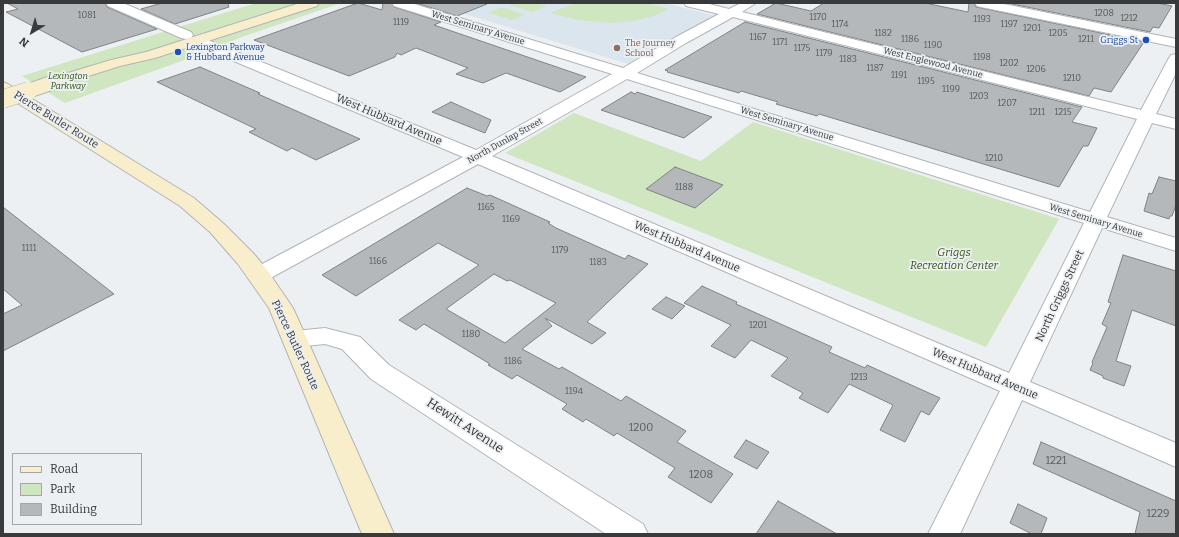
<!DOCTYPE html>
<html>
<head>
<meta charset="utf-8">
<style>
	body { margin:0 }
	#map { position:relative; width:1179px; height:537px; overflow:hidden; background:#ecf0f3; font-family:Bitter,serif }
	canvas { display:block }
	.frame { position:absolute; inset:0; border:4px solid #383a3b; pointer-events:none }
	.legend { position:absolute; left:12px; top:453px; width:130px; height:72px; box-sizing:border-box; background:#ecf0f3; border:1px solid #a4a7a9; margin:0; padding:5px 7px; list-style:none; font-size:12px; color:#383a3b }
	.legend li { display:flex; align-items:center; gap:8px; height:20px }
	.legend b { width:20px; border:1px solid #a4a7a9 }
	.north { position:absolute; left:12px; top:12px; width:40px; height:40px; -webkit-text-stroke:3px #ecf0f3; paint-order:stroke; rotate:218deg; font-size:11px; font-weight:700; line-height:16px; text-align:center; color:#383a3b }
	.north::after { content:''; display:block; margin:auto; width:14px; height:18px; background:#383a3b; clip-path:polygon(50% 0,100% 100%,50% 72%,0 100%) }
</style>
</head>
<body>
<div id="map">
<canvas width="1179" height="537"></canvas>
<div class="frame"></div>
<ul class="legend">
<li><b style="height:5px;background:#f8eecb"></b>Road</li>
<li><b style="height:11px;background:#d0e6c0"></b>Park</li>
<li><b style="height:11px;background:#b4b8bb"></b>Building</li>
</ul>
<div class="north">N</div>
</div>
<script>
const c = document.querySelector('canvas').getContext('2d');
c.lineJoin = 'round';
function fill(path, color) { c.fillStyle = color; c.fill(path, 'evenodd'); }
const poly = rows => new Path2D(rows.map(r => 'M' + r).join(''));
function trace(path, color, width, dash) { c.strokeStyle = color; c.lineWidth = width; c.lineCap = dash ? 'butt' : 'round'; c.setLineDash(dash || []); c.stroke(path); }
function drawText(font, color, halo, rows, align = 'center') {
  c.font = font + ' Bitter,serif'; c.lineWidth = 3.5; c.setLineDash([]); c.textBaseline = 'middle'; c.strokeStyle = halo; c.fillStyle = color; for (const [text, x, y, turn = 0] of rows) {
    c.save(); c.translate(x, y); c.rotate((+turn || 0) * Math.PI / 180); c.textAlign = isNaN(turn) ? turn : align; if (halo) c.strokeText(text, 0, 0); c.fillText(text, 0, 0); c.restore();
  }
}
fill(poly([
	[429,3,664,3,716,16,628,64]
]), '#dbe5ee');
fill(poly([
	[256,3,341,3,242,37,190,58,65,103,22,76],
	[514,3,537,3,547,6,533,12,509,5],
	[575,3,647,3,669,9,654,16,634,21,611,23,578,20,550,13],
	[501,7,525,15,512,20,488,13],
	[574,113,701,161,753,122,1059,219,986,347,505,153]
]), '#d0e6c0');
const building = poly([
	[7,3,105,3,107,7,157,29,82,52,6,12,18,9,7,3],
	[162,3,228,3,229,7,175,24,141,9,162,3],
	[358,3,382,10,383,3,391,3,394,7,441,22,434,25,586,77,560,92,506,73,483,83,456,74,468,68,416,48,401,55,397,53,395,57,349,76,254,40,358,3],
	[416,3,486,3,487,4,457,16,416,3],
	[776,3,811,11,824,3,925,3,968,12,969,3,974,3,976,7,981,8,1144,42,1111,92,1094,88,1089,96,757,14,776,3],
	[1007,3,1157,3,1172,6,1159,28,1153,27,1150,32,1007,3],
	[745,22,1082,107,1072,122,1097,128,1088,146,1083,146,1059,187,819,114,817,116,776,104,778,102,741,91,739,93,667,72,668,71,665,70,745,22],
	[200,67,260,93,258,94,360,139,316,160,292,148,287,151,249,132,256,129,157,82,200,67],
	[631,92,635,94,637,92,712,117,684,138,601,110,631,92],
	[451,102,491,120,485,133,432,112,451,102],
	[675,167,723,185,695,208,646,189,675,167],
	[1159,177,1176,181,1176,205,1172,216,1170,216,1169,219,1144,211,1149,193,1152,194,1159,177],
	[467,188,487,196,490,195,550,222,548,223,556,228,625,259,628,255,648,264,587,322,606,333,592,344,545,318,552,326,522,349,559,369,562,367,621,401,626,396,686,431,677,442,733,474,711,503,668,477,675,468,617,433,614,436,586,419,583,422,562,409,567,404,517,375,512,379,488,365,490,364,424,324,416,330,399,320,479,265,438,243,356,296,322,275,467,188],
	[494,274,507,281,510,280,556,303,505,343,446,309,494,274],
	[3,207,114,294,3,351,3,314,22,305,3,289,3,207],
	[1123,255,1176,271,1176,326,1132,310,1116,361,1131,366,1124,386,1103,378,1103,376,1090,370,1093,363,1092,362,1107,327,1102,324,1111,303,1108,302,1123,255],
	[702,286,737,302,736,304,832,347,829,352,865,368,867,365,940,398,929,415,921,411,905,442,880,430,893,405,849,384,828,413,799,398,803,393,771,376,788,358,751,340,735,358,711,346,731,325,684,303,702,286],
	[666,297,685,306,672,319,652,309,666,297],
	[746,440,769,452,757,469,734,457,746,440],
	[1041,442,1176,501,1176,534,1135,534,1140,512,1033,464,1041,442],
	[778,501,837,534,756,534,778,501],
	[1018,504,1047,518,1041,534,1032,534,1010,523,1018,504]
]);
fill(building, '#b4b8bb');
trace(building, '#7f8385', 1);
const minor = poly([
	[106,3,123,3,191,32,193,35,191,38,186,39,181,38,108,6,106,3],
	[392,3,411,3,623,68,676,37,719,14,686,6,684,3,705,3,729,9,741,3,756,3,742,12,1141,110,1169,58,1171,55,1176,54,1176,73,1156,114,1176,119,1176,129,1152,123,1107,217,1176,238,1176,251,1102,228,1030,382,1176,443,1176,467,1022,400,960,534,928,534,1000,391,478,164,267,280,259,282,251,280,248,275,251,270,463,157,193,44,191,41,193,38,198,37,203,38,476,150,612,74,394,6,392,3],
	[733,17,1137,119,1090,212,637,73,686,43,733,17],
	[627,79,1084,223,1009,373,492,156,627,79],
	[325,328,360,337,389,365,643,524,648,534,606,534,371,379,342,349,325,344,295,347,286,345,283,339,286,333,295,331,325,328]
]);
const tertiary = poly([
	[975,3,999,3,1176,39,1176,47,981,7,977,6,975,3]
]);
const secondary = poly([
	[300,3,319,3,317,6,155,58,120,66,63,84,58,82,55,79,58,76,111,60,146,52,300,3],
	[3,82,8,84,194,198,224,224,254,254,267,270,293,308,394,534,362,534,269,308,238,264,210,232,180,206,3,94,3,82]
]);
trace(minor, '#b1b5b8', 2);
trace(tertiary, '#b1b5b8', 2);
trace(secondary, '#b1b5b8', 2);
fill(minor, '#fff');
fill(tertiary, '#fff');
fill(secondary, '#f8eecb');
const secondaryBridgeFar1 = poly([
	[25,92,63,79]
]);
const secondaryBridge = poly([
	[3,99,28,91]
]);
trace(secondaryBridgeFar1, '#b1b5b8', 16, []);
trace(secondaryBridge, '#b1b5b8', 19, []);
trace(secondaryBridgeFar1, '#f8eecb', 14);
trace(secondaryBridge, '#f8eecb', 18);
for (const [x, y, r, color] of [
	[1146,40,4,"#1a4fb4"],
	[617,48,4,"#8d6e63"],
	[178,52,4,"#1a4fb4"]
]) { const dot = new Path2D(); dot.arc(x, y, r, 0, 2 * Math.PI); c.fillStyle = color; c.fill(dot); trace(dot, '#ecf0f3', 1.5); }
drawText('9px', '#575a5b', null, [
	["1208",1104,13],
	["1081",87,15],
	["1170",818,17],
	["1212",1129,18],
	["1193",982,19],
	["1119",401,22],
	["1174",840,24],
	["1197",1009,24],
	["1201",1032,28],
	["1182",883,33],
	["1205",1058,33],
	["1167",758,37],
	["1186",910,39],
	["1211",1086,39],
	["1171",780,42],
	["1190",933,45],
	["1175",802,48],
	["1179",824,53],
	["1198",982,57],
	["1183",848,59],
	["1202",1009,63],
	["1187",875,68],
	["1206",1036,69],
	["1191",899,75],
	["1210",1072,78],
	["1195",926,81],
	["1199",951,89],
	["1203",979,96],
	["1207",1007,103],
	["1211",1037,112],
	["1215",1063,112],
	["1210",994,158],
	["1188",684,187],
	["1165",486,207],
	["1169",511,219],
	["1111",29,248],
	["1179",560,250],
	["1166",378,261],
	["1183",598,262],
	["1201",758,325],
	["1180",471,334],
	["1186",513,361],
	["1213",859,377],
	["1194",574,391]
]);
drawText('9px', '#383a3b', '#ecf0f3', [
	["West Seminary Avenue",478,28,17],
	["West Englewood Avenue",933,63,14],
	["West Seminary Avenue",787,124,17],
	["North Dunlap Street",505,141,-29],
	["West Seminary Avenue",1096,221,17]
]);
drawText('9px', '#164399', '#ecf0f3', [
	["Griggs St",1138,40],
	["Lexington Parkway",186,47,"left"],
	["& Hubbard Avenue",186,57,"left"]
], 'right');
drawText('9px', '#785e54', '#ecf0f3', [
	["The Journey",625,43],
	["School",625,53]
], 'left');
drawText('italic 9px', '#34530f', '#ecf0f3', [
	["Lexington",68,76],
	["Parkway",68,86]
]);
drawText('11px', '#383a3b', '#ecf0f3', [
	["Pierce Butler Route",56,120,32],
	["West Hubbard Avenue",389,120,23],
	["West Hubbard Avenue",687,247,23],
	["North Griggs Street",1060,296,-65],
	["Pierce Butler Route",295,345,65],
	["West Hubbard Avenue",985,374,23]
]);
drawText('italic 11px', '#34530f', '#ecf0f3', [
	["Griggs",954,253],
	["Recreation Center",954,266]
]);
drawText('11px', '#575a5b', null, [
	["1200",641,428],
	["1221",1056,461],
	["1208",701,475],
	["1229",1158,514]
]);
drawText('13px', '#383a3b', '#ecf0f3', [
	["Hewitt Avenue",465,426,33]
]);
</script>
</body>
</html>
